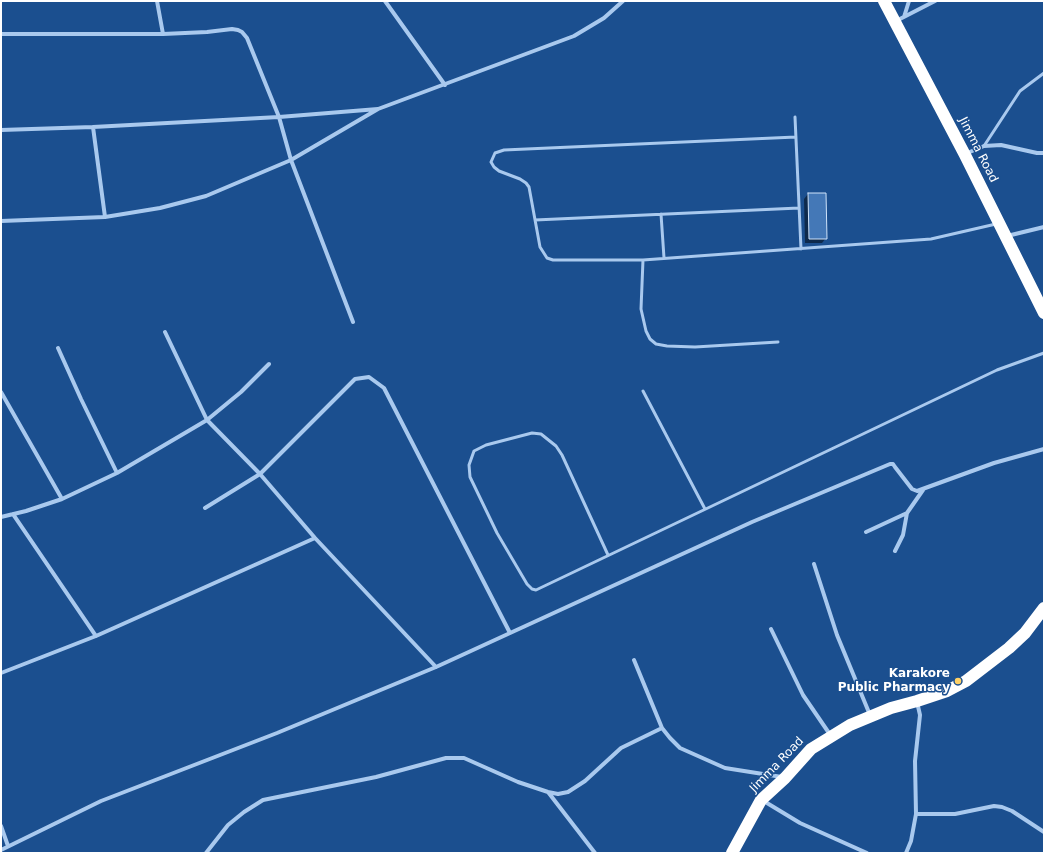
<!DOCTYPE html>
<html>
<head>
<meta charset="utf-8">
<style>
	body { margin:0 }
	#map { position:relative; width:1045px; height:854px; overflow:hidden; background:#1b4f8f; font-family:"DejaVu Sans",sans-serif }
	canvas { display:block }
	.frame { position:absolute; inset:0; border:2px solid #fff; pointer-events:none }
</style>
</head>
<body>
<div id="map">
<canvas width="1045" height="854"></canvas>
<div class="frame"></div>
</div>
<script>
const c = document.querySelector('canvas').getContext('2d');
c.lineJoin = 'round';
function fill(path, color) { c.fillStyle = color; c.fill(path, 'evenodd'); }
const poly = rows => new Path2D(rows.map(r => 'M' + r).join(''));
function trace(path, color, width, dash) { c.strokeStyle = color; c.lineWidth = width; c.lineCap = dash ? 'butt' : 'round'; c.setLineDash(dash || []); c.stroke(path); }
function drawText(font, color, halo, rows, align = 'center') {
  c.font = font + ' "DejaVu Sans",sans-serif'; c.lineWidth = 3; c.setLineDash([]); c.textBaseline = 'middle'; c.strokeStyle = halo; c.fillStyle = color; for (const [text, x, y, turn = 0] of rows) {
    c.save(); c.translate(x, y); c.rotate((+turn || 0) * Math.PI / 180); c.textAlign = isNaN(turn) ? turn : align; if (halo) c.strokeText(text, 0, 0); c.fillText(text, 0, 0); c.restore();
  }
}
fill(poly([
	[808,194,826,238,822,243,805,243,804,199]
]), '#0007');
const building = poly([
	[808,193,826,193,827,239,809,239,808,193]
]);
fill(building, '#4478b7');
trace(building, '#cfe3fa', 1);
trace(poly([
	[795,117,801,249],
	[796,137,504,150,495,153,491,162,494,167,499,171,520,179,526,183,529,187,540,247,547,258,553,260,643,260,931,239,996,224],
	[984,146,1020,91,1044,73],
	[661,214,664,258],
	[535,220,799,208],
	[643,260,641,309,646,331,650,339,656,344,667,346,695,347,778,342],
	[643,391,705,509],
	[608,555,562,455,556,446,541,434,532,433,486,445,474,451,469,465,470,477,497,533,527,584,532,589,536,590,997,370,1044,353]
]), '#a9c9ee', 3);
trace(poly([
	[157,1,163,34],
	[385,1,445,85],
	[904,17,909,1],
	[896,21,935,1],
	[1,34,163,34,207,32,232,29,238,30,242,32,247,38,279,117,291,160,353,322],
	[378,109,574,36,604,18,623,1],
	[93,127,105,217],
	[1,130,93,127,279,117,378,109,291,160,206,196,160,208,105,217,1,221],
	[965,154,984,146,1001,145,1037,153,1044,153],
	[1007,236,1044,227],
	[165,332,207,420,241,392,269,364],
	[58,348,81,399,117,473],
	[1,392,62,499],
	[205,508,260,474,355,379,369,377,384,388,510,633],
	[13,514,96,636],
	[1,517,26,511,62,499,117,473,207,420,260,474,315,538,436,667],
	[866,532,907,513],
	[895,551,903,535,907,513,923,490],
	[814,564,837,635,870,715],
	[771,629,803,695,831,736],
	[634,660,662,728,670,738,680,748,725,768,782,777],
	[1,673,96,636,315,538],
	[548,792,595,853],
	[762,800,800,823,867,853],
	[916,814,955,814,994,806,1002,807,1012,811,1044,832],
	[1,826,8,846],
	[1,850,101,801,277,733,436,667,752,522,890,464,893,464,895,467,912,489,917,491,994,463,1044,449],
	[206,853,228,825,244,812,263,800,376,777,446,758,464,758,518,782,548,792,558,794,568,792,585,781,621,748,662,728],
	[906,853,911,841,916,814,915,761,920,715,917,702]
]), '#a9c9ee', 4);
trace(poly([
	[884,1,965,155,1044,313],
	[732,853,761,800,785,778,811,749,850,725,891,708,917,701,947,691,966,681,1009,648,1025,633,1044,608]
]), '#fff', 12);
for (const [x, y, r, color] of [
	[958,681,4,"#ffd166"]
]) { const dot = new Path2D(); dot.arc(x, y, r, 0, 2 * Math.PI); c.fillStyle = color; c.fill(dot); trace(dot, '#1b4f8f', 1.5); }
drawText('12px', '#fff', '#1b4f8f', [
	["Jimma Road",978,150,63],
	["Jimma Road",777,765,-46]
]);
drawText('bold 12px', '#fff', '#1b4f8f', [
	["Karakore",950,674],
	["Public Pharmacy",950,688]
], 'right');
</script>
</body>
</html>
